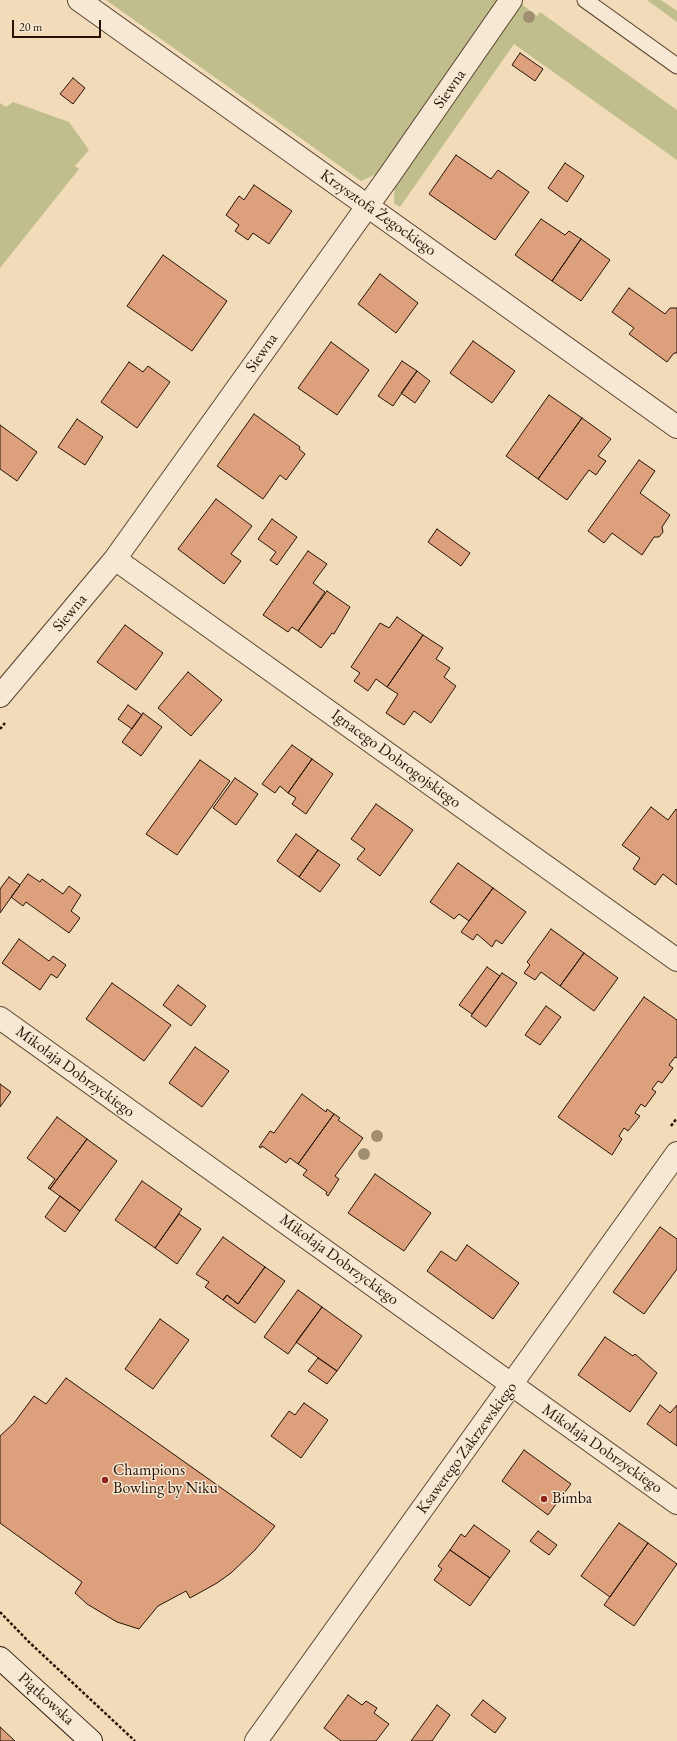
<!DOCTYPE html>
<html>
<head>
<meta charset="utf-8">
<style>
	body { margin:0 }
	#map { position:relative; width:677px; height:1741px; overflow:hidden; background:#f1dbb9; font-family:"EB Garamond",serif }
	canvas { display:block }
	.scale { position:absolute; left:12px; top:20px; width:89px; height:18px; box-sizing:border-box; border:2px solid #271306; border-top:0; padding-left:5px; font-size:12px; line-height:14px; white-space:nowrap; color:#271306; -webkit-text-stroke:3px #f6e8d2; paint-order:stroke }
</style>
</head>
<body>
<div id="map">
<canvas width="677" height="1741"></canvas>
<div class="scale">20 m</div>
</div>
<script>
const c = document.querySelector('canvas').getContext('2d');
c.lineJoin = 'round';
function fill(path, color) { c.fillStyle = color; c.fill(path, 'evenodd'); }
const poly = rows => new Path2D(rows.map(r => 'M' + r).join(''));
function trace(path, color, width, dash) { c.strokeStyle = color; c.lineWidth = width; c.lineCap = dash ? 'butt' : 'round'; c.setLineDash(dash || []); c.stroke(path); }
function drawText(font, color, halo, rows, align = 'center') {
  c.font = font + ' "EB Garamond",serif'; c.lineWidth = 3; c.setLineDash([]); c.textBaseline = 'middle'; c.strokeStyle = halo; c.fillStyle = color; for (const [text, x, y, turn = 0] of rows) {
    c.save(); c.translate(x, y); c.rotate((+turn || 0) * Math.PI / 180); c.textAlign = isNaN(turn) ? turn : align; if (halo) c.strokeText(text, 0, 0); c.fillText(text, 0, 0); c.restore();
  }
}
fill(poly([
	[106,0,501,0,383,171,361,181],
	[647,0,661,0,677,11,677,22],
	[520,3,537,16,540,12,677,110,677,160,514,44,400,207,394,203,395,180],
	[13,102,69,122,89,150,75,166,79,169,0,268,0,103,6,107]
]), '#bfbe8c');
const building = poly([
	[520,53,543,69,535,81,512,65,520,53],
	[73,78,85,88,73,104,60,94,73,78],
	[456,155,491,179,498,170,529,192,495,240,429,194,456,155],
	[565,163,584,176,567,202,548,188,565,163],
	[254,185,292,211,269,244,253,233,248,240,235,231,239,225,226,215,239,196,244,200,254,185],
	[541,219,565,235,569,231,581,239,552,281,515,255,541,219],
	[581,239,610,260,581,301,552,281,581,239],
	[163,255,227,301,192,351,127,306,163,255],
	[380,274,418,303,396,333,358,304,380,274],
	[629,288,665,314,670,308,677,308,677,353,674,353,667,362,629,334,634,328,612,312,629,288],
	[473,341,515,371,492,403,450,373,473,341],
	[331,342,369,370,337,415,298,388,331,342],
	[402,361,417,371,393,406,378,396,402,361],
	[129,362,143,372,148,366,170,382,137,428,101,402,129,362],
	[417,371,430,381,415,403,401,393,417,371],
	[549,395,582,418,538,479,506,456,549,395],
	[254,414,300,447,299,449,305,454,286,480,280,475,263,499,217,466,254,414],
	[582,418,611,439,598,456,606,461,596,475,589,470,567,500,538,479,582,418],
	[77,419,103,437,85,465,58,447,77,419],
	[0,425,37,452,17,481,0,469,0,425],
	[639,460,655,471,640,493,670,515,662,527,663,532,659,537,654,537,642,555,612,533,604,543,588,531,639,460],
	[216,499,252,526,231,554,241,561,224,584,178,549,216,499],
	[272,519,297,537,277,565,270,560,276,552,258,539,272,519],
	[437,529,470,553,461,566,428,542,437,529],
	[308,551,327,564,313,583,325,592,298,631,292,627,288,632,263,615,308,551],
	[327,591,350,607,334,634,332,633,321,648,298,631,327,591],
	[397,617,423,635,387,687,376,679,368,691,354,681,360,673,351,667,380,623,389,628,397,617],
	[125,625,163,653,136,690,97,662,125,625],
	[423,635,443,648,436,659,450,668,444,677,456,686,431,723,414,711,404,725,386,713,398,694,387,687,423,635],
	[188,672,222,700,191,736,158,708,188,672],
	[128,705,142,715,132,729,118,719,128,705],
	[143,713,162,727,141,756,122,742,143,713],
	[292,745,312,759,288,793,280,786,275,793,262,784,292,745],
	[312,759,333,774,306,814,292,804,296,798,288,793,312,759],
	[200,760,230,781,177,855,146,834,200,760],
	[235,778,258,794,236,825,213,808,235,778],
	[376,804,413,830,380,876,357,859,365,849,351,839,376,804],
	[651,807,668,820,676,809,677,810,677,885,663,874,655,885,633,869,640,858,622,845,651,807],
	[296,834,318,850,299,877,277,861,296,834],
	[318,850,340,865,320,892,299,877,318,850],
	[458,863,493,888,469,921,459,914,454,919,430,902,458,863],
	[28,874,40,882,42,879,63,894,69,886,81,895,71,911,80,918,69,933,26,902,23,906,11,897,28,874],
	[9,877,20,885,0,913,0,889,9,877],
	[493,888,526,912,502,944,496,940,492,947,477,934,473,940,461,932,493,888],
	[551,929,584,953,560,986,541,972,535,980,524,973,530,965,527,962,551,929],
	[19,939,49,961,53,956,66,965,57,978,51,974,40,990,2,963,19,939],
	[584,953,618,978,594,1011,560,986,584,953],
	[487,967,500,976,472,1014,459,1005,487,967],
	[502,973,517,983,486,1027,471,1016,502,973],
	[112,983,171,1025,144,1061,86,1019,112,983],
	[178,985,206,1006,191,1026,163,1005,178,985],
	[644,997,677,1020,677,1058,675,1057,669,1065,673,1068,662,1083,658,1081,652,1089,656,1092,645,1107,641,1104,635,1113,640,1116,628,1131,624,1128,619,1136,622,1139,612,1155,558,1117,644,997],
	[546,1006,561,1017,540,1045,525,1035,546,1006],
	[195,1047,229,1071,202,1107,169,1083,195,1047],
	[0,1084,11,1092,0,1107,0,1084],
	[302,1094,326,1112,327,1109,334,1114,298,1164,290,1158,286,1163,262,1146,261,1148,259,1147,270,1131,274,1133,302,1094],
	[334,1114,340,1118,338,1120,363,1138,335,1176,339,1179,328,1196,326,1194,327,1192,303,1175,307,1170,298,1164,334,1114],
	[57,1117,87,1139,50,1189,48,1188,55,1179,27,1158,57,1117],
	[87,1139,117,1161,80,1211,50,1189,87,1139],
	[375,1174,431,1213,404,1251,348,1213,375,1174],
	[142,1181,182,1209,155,1248,115,1220,142,1181],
	[60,1196,80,1211,65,1232,45,1217,60,1196],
	[179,1214,201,1229,177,1264,155,1248,179,1214],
	[660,1227,677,1239,677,1269,644,1314,613,1292,660,1227],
	[223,1237,265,1267,238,1304,227,1295,223,1300,205,1287,209,1282,196,1274,223,1237],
	[467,1245,519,1283,493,1319,427,1271,441,1251,456,1261,467,1245],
	[265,1267,285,1281,255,1323,223,1300,227,1295,238,1304,265,1267],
	[298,1290,322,1307,288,1354,264,1337,298,1290],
	[322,1307,362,1336,337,1371,296,1342,322,1307],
	[160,1319,189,1340,153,1389,125,1369,160,1319],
	[605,1337,633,1356,635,1354,657,1373,630,1412,578,1375,605,1337],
	[318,1358,337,1371,327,1384,308,1371,318,1358],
	[66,1378,275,1526,255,1550,231,1573,217,1583,190,1598,186,1591,158,1606,139,1629,117,1622,87,1604,75,1593,82,1582,0,1523,0,1436,14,1423,34,1396,46,1404,66,1378],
	[304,1403,328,1420,301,1458,271,1436,289,1411,295,1415,304,1403],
	[660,1405,670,1413,677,1405,677,1446,647,1424,660,1405],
	[524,1450,571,1484,548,1515,502,1481,524,1450],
	[619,1523,648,1543,610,1597,581,1576,619,1523],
	[474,1525,510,1551,490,1578,450,1550,461,1534,465,1537,474,1525],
	[538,1531,557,1545,549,1555,530,1541,538,1531],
	[648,1543,677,1564,634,1626,604,1605,648,1543],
	[450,1550,490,1578,470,1606,434,1580,442,1569,438,1566,450,1550],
	[348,1695,362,1705,366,1701,377,1708,374,1713,389,1724,376,1741,341,1741,324,1728,348,1695],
	[483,1700,506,1718,495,1733,471,1715,483,1700],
	[437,1705,450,1715,432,1741,411,1741,437,1705],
	[0,1727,15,1741,0,1741,0,1727]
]);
fill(building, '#dca07d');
trace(building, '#271306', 1);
const lane = poly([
	[585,0,677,66]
]);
const street = poly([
	[79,0,677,427],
	[115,559,677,960],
	[0,696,115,559,389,176,511,0],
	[0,1018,677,1503],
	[256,1741,677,1153]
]);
const secondary = poly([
	[0,1658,91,1741]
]);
trace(lane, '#5a4533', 17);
trace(street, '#5a4533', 24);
trace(secondary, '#271306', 24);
trace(poly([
	[0,729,5,723],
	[671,1126,677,1118],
	[0,1612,29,1642,135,1741]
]), '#271306', 2.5, [3, 2]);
trace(lane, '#f6e8d2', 15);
trace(street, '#f6e8d2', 22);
trace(secondary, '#f6e8d2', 22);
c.fillStyle = '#9f8e70';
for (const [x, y] of [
	[529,17],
	[377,1136],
	[364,1154]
]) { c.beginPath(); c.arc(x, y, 6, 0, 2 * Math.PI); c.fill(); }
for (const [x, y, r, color] of [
	[105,1480,4,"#8f2418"],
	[544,1499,4,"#8f2418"]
]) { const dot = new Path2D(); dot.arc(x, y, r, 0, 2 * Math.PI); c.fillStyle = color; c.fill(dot); trace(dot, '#f6e8d2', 1.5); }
drawText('16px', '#271306', '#f6e8d2', [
	["Siewna",450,89,-55],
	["Krzysztofa Żegockiego",378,213,35],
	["Siewna",262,353,-55],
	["Siewna",70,613,-50],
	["Ignacego Dobrogojskiego",396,759,36],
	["Mikołaja Dobrzyckiego",75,1072,36],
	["Mikołaja Dobrzyckiego",339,1260,36],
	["Ksawerego Zakrzewskiego",467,1448,-54],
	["Mikołaja Dobrzyckiego",602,1449,35],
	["Piątkowska",46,1699,42]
]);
drawText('16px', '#271306', '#f6e8d2', [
	["Champions",113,1471],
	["Bowling by Niku",113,1489],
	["Bimba",552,1499]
], 'left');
</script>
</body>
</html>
